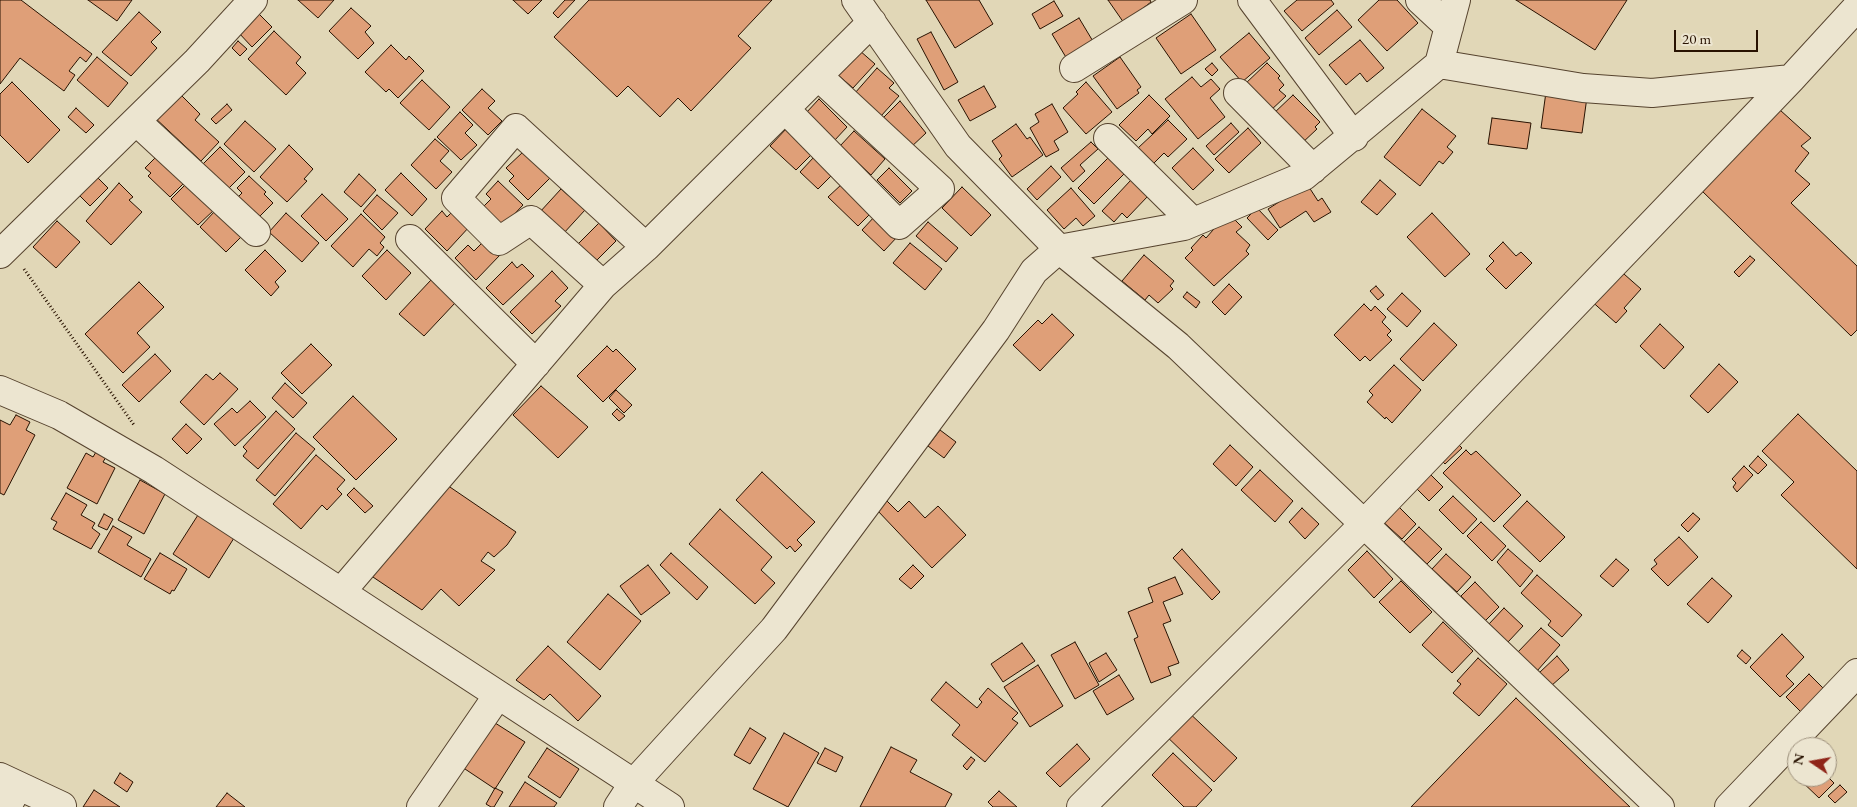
<!DOCTYPE html>
<html>
<head>
<meta charset="utf-8">
<style>
	body { margin:0 }
	#map { position:relative; width:1857px; height:807px; overflow:hidden; background:#e1d7b7; font-family:"EB Garamond",serif }
	canvas { display:block }
	.north { position:absolute; left:1787px; top:737px; width:50px; height:50px; box-sizing:border-box; background:#ece5d0; border:1px solid #9e917d; border-radius:50%; rotate:282deg; font-size:14px; font-weight:700; line-height:20px; text-align:center; color:#281201 }
	.north::after { content:''; display:block; margin:auto; width:18px; height:22px; background:#8f2418; clip-path:polygon(50% 0,100% 100%,50% 72%,0 100%) }
	.scale { position:absolute; left:1674px; top:30px; width:84px; height:22px; box-sizing:border-box; border:2px solid #281201; border-top:0; padding-left:6px; font-size:15px; line-height:18px; white-space:nowrap; color:#281201; -webkit-text-stroke:4px #ece5d0; paint-order:stroke }
</style>
</head>
<body>
<div id="map">
<canvas width="1857" height="807"></canvas>
<div class="north">N</div>
<div class="scale">20 m</div>
</div>
<script>
const c = document.querySelector('canvas').getContext('2d');
c.lineJoin = 'round';
function fill(path, color) { c.fillStyle = color; c.fill(path, 'evenodd'); }
const poly = rows => new Path2D(rows.map(r => 'M' + r).join(''));
function trace(path, color, width, dash) { c.strokeStyle = color; c.lineWidth = width; c.lineCap = dash ? 'butt' : 'round'; c.setLineDash(dash || []); c.stroke(path); }
const building = poly([
	[0,0,21,0,92,54,86,62,80,57,69,71,75,75,64,91,20,58,0,84,0,0],
	[88,0,132,0,117,21,88,0],
	[298,0,334,0,318,18,298,0],
	[513,0,542,0,528,14,513,0],
	[565,0,575,0,558,18,553,13,565,0],
	[589,0,772,0,738,36,751,48,691,111,678,98,660,117,628,86,617,97,554,37,589,0],
	[926,0,979,0,993,24,955,48,926,0],
	[1108,0,1150,0,1151,2,1124,23,1108,0],
	[1297,0,1331,0,1334,4,1302,31,1284,11,1297,0],
	[1379,0,1397,0,1418,23,1387,51,1358,20,1379,0],
	[1516,0,1627,0,1595,50,1516,0],
	[1054,1,1063,16,1040,29,1032,14,1054,1],
	[351,8,371,26,365,32,374,43,358,59,329,31,351,8],
	[1337,10,1352,27,1319,55,1305,38,1337,10],
	[139,12,161,32,151,42,157,48,131,76,102,52,139,12],
	[257,12,272,27,252,47,238,32,257,12],
	[1191,14,1216,50,1181,74,1156,38,1191,14],
	[1079,18,1097,48,1070,64,1052,34,1079,18],
	[274,31,301,57,296,63,306,73,286,95,248,59,274,31],
	[931,32,958,82,944,90,917,39,931,32],
	[1249,33,1270,58,1242,82,1220,57,1249,33],
	[1360,40,1384,68,1367,82,1360,73,1346,85,1329,65,1360,40],
	[238,41,247,49,240,56,232,48,238,41],
	[391,45,406,60,409,56,424,71,398,98,389,89,386,92,365,72,391,45],
	[859,50,875,64,853,88,838,75,859,50],
	[97,57,128,83,108,107,77,80,97,57],
	[1120,57,1141,87,1137,90,1139,93,1117,109,1093,76,1120,57],
	[1212,63,1218,70,1212,76,1205,69,1212,63],
	[1267,63,1280,76,1278,78,1284,85,1279,90,1286,96,1269,112,1244,85,1267,63],
	[877,68,894,83,889,88,899,96,881,116,855,93,877,68],
	[1192,77,1201,87,1211,79,1220,89,1210,98,1225,117,1198,139,1165,99,1192,77],
	[422,80,450,107,429,130,400,103,422,80],
	[12,82,60,130,28,163,0,135,0,94,12,82],
	[1086,82,1112,112,1086,134,1063,108,1078,94,1076,92,1086,82],
	[984,86,996,107,970,121,958,100,984,86],
	[482,89,495,101,488,108,502,121,488,135,462,110,482,89],
	[177,91,200,114,195,120,219,142,201,161,153,116,177,91],
	[1546,92,1587,97,1582,133,1541,128,1546,92],
	[1149,95,1170,116,1152,134,1148,129,1136,141,1119,125,1149,95],
	[1293,95,1320,122,1315,127,1317,129,1301,144,1272,115,1293,95],
	[819,99,847,127,834,141,806,113,819,99],
	[900,101,926,133,909,149,880,121,900,101],
	[227,104,232,110,216,124,211,119,227,104],
	[1052,104,1068,132,1054,141,1059,150,1046,157,1030,128,1039,122,1035,114,1052,104],
	[76,108,94,125,86,133,68,117,76,108],
	[1422,109,1456,136,1447,147,1453,152,1443,164,1439,161,1420,186,1384,157,1422,109],
	[1780,110,1811,138,1801,146,1809,153,1795,171,1810,184,1791,203,1857,266,1857,330,1851,336,1701,190,1780,110],
	[460,112,473,125,465,133,477,145,461,160,437,137,460,112],
	[1492,118,1531,123,1527,149,1488,144,1492,118],
	[1168,120,1187,139,1168,157,1164,153,1153,164,1138,148,1168,120],
	[245,121,276,149,254,172,224,144,245,121],
	[1231,123,1239,132,1214,155,1206,146,1231,123],
	[1016,124,1027,139,1030,137,1043,155,1012,177,999,159,1002,156,992,141,1016,124],
	[787,128,813,153,796,170,770,146,787,128],
	[1248,128,1261,143,1229,173,1215,159,1248,128],
	[854,131,885,159,871,175,840,146,854,131],
	[435,139,449,151,440,161,452,172,436,189,411,165,435,139],
	[1091,142,1098,149,1080,165,1085,171,1073,182,1061,168,1091,142],
	[289,145,313,169,304,179,307,181,287,202,260,177,289,145],
	[220,147,245,172,228,189,203,164,220,147],
	[1193,148,1214,170,1193,190,1172,168,1193,148],
	[523,152,550,178,528,200,509,181,514,176,506,168,523,152],
	[158,155,185,182,170,197,148,176,151,173,145,168,158,155],
	[1110,156,1126,172,1094,204,1078,188,1110,156],
	[814,157,833,174,818,189,800,172,814,157],
	[1051,166,1061,177,1037,200,1027,189,1051,166],
	[889,168,912,191,900,203,877,180,889,168],
	[401,173,427,199,412,216,385,190,401,173],
	[359,174,376,190,361,207,344,192,359,174],
	[249,176,266,192,264,194,273,203,258,218,237,198,242,193,237,188,249,176],
	[97,177,108,188,90,206,78,194,97,177],
	[1131,180,1148,196,1127,218,1122,213,1114,222,1102,211,1131,180],
	[1380,180,1396,194,1377,215,1361,202,1380,180],
	[498,181,523,205,503,226,483,207,491,199,486,194,498,181],
	[119,183,133,197,129,200,142,212,111,245,86,221,119,183],
	[187,183,214,210,198,225,171,199,187,183],
	[842,184,871,213,858,226,828,197,842,184],
	[1307,184,1318,201,1322,198,1331,212,1314,222,1306,211,1280,228,1268,209,1307,184],
	[962,187,991,215,971,236,942,208,962,187],
	[1071,188,1095,216,1083,226,1076,218,1064,229,1047,210,1071,188],
	[561,189,585,210,563,234,539,213,561,189],
	[322,194,348,219,326,241,301,216,322,194],
	[377,195,398,213,382,230,363,211,377,195],
	[1257,208,1278,230,1268,240,1247,218,1257,208],
	[215,211,241,237,226,252,200,227,215,211],
	[442,211,447,217,453,211,470,226,447,251,425,229,442,211],
	[286,213,319,243,302,262,269,232,286,213],
	[1228,213,1242,227,1236,232,1250,245,1246,251,1249,254,1214,286,1185,258,1193,250,1191,248,1203,235,1206,238,1228,213],
	[1432,213,1470,254,1445,277,1407,237,1432,213],
	[361,214,385,237,380,243,384,247,377,256,369,249,353,267,331,246,361,214],
	[876,215,898,236,884,251,862,230,876,215],
	[57,221,80,242,56,268,33,247,57,221],
	[928,222,958,248,946,262,916,236,928,222],
	[599,223,616,241,593,264,576,246,599,223],
	[485,240,500,255,476,280,455,258,468,245,474,251,485,240],
	[1503,242,1516,256,1521,252,1532,263,1506,289,1486,269,1494,261,1489,256,1503,242],
	[910,243,942,269,925,290,893,263,910,243],
	[265,250,286,271,275,282,279,287,271,296,245,270,265,250],
	[387,250,411,273,386,300,362,276,387,250],
	[1144,255,1174,281,1170,286,1173,289,1158,303,1149,295,1145,300,1122,281,1144,255],
	[1750,256,1755,260,1739,277,1734,272,1750,256],
	[512,262,517,268,522,264,534,276,503,305,486,288,512,262],
	[1616,267,1641,289,1624,308,1627,311,1616,323,1588,298,1616,267],
	[552,271,568,288,555,301,561,306,532,334,510,312,552,271],
	[431,280,455,303,424,336,399,314,431,280],
	[139,282,164,307,137,333,150,347,123,373,85,334,139,282],
	[1229,284,1242,297,1225,315,1212,302,1229,284],
	[1376,286,1384,295,1378,300,1370,291,1376,286],
	[1187,292,1200,302,1196,308,1183,297,1187,292],
	[1402,293,1421,311,1407,327,1387,309,1402,293],
	[1364,304,1371,311,1375,306,1386,317,1382,322,1391,331,1387,335,1392,340,1370,361,1365,356,1360,361,1334,335,1364,304],
	[1052,314,1074,335,1040,371,1013,345,1038,320,1042,324,1052,314],
	[1434,323,1457,345,1423,381,1400,359,1434,323],
	[1660,324,1684,347,1664,369,1640,346,1660,324],
	[311,344,332,365,302,394,281,373,311,344],
	[607,346,613,352,616,349,636,369,603,402,577,376,607,346],
	[155,354,171,371,139,402,122,385,155,354],
	[1719,364,1738,382,1708,413,1690,396,1719,364],
	[1394,365,1421,390,1392,423,1386,417,1385,419,1367,402,1373,395,1369,391,1394,365],
	[220,373,238,389,204,425,180,402,206,374,213,380,220,373],
	[285,383,307,403,293,418,272,398,285,383],
	[541,386,588,427,558,458,513,415,541,386],
	[616,390,632,405,624,413,609,398,616,390],
	[353,396,397,439,356,480,313,437,353,396],
	[250,401,266,417,235,446,214,424,232,408,237,413,250,401],
	[617,409,625,416,619,421,612,414,617,409],
	[276,411,295,429,258,469,243,456,247,451,243,447,276,411],
	[1798,414,1857,471,1857,569,1781,495,1794,482,1762,451,1798,414],
	[16,415,30,422,26,430,35,435,4,495,0,493,0,420,10,425,16,415],
	[186,424,202,439,187,454,172,439,186,424],
	[940,430,956,442,944,458,928,446,940,430],
	[296,433,315,449,275,496,256,480,296,433],
	[1456,442,1462,448,1445,464,1439,458,1456,442],
	[1230,445,1253,467,1236,486,1213,464,1230,445],
	[1466,450,1471,455,1476,451,1521,495,1494,522,1443,473,1466,450],
	[96,452,106,457,103,462,115,468,97,504,67,488,86,453,93,457,96,452],
	[316,455,345,480,337,489,342,494,327,510,322,505,301,529,273,504,316,455],
	[1758,456,1767,465,1758,474,1749,466,1758,456],
	[1744,466,1753,475,1737,492,1733,487,1736,483,1732,479,1744,466],
	[1260,470,1293,501,1275,522,1241,490,1260,470],
	[1427,471,1443,487,1429,501,1413,485,1427,471],
	[762,472,815,522,797,540,802,545,795,552,790,546,787,549,736,500,762,472],
	[140,480,165,494,144,534,118,520,140,480],
	[444,483,516,532,507,545,494,557,488,552,481,561,495,570,459,606,441,589,422,610,367,573,444,483],
	[354,488,373,506,365,513,347,495,354,488],
	[66,493,87,505,81,515,95,523,92,528,100,534,91,549,53,529,57,522,51,519,66,493],
	[1453,496,1477,519,1463,534,1439,510,1453,496],
	[887,501,898,512,909,501,925,518,938,506,966,535,932,568,877,510,887,501],
	[1527,501,1565,537,1540,562,1503,526,1527,501],
	[1395,503,1416,524,1402,539,1380,519,1395,503],
	[1302,508,1319,524,1305,539,1289,522,1302,508],
	[720,509,772,557,761,570,775,583,755,604,689,544,720,509],
	[1693,513,1700,519,1688,532,1681,525,1693,513],
	[104,514,113,519,107,530,98,526,104,514],
	[198,515,234,538,209,578,173,554,198,515],
	[1481,522,1506,546,1492,561,1467,536,1481,522],
	[113,526,132,537,127,545,151,559,141,577,98,552,113,526],
	[1419,527,1442,549,1427,564,1404,542,1419,527],
	[1679,537,1698,557,1668,586,1651,569,1657,564,1654,560,1679,537],
	[1182,549,1220,592,1212,600,1173,558,1182,549],
	[1508,549,1533,571,1520,587,1497,562,1508,549],
	[1367,551,1393,579,1374,598,1348,570,1367,551],
	[160,553,187,569,174,591,172,590,170,594,144,579,160,553],
	[671,553,708,587,697,600,660,565,671,553],
	[1446,554,1471,577,1457,592,1432,569,1446,554],
	[1616,559,1629,570,1613,587,1600,576,1616,559],
	[648,565,670,593,641,615,620,586,648,565],
	[913,565,924,576,911,589,899,579,913,565],
	[1537,575,1582,615,1562,637,1548,625,1551,621,1521,593,1537,575],
	[1175,577,1183,594,1163,602,1171,621,1163,624,1179,663,1168,667,1171,675,1151,683,1134,639,1138,637,1128,612,1153,602,1148,588,1175,577],
	[1712,578,1732,596,1708,623,1687,604,1712,578],
	[1401,581,1432,612,1410,633,1379,602,1401,581],
	[1475,582,1499,607,1485,621,1461,596,1475,582],
	[608,594,641,621,600,670,567,642,608,594],
	[1504,608,1523,626,1508,642,1489,624,1504,608],
	[1443,622,1473,651,1452,673,1422,645,1443,622],
	[1541,628,1560,645,1537,671,1517,653,1541,628],
	[1782,634,1804,657,1786,676,1794,684,1780,697,1750,667,1782,634],
	[1075,642,1099,685,1075,699,1051,655,1075,642],
	[1022,643,1035,661,1003,682,991,664,1022,643],
	[548,646,601,696,578,721,550,694,544,700,516,680,548,646],
	[1742,650,1751,658,1746,664,1737,656,1742,650],
	[1106,653,1117,670,1099,682,1089,663,1106,653],
	[1557,656,1569,670,1551,686,1539,673,1557,656],
	[1478,658,1507,684,1479,716,1453,693,1461,684,1457,681,1478,658],
	[1038,665,1063,706,1030,727,1004,687,1038,665],
	[1809,674,1824,689,1801,712,1786,697,1809,674],
	[1119,675,1134,699,1107,715,1093,691,1119,675],
	[946,682,977,708,982,702,979,699,988,688,1018,713,1012,719,1018,723,985,762,952,735,960,725,931,700,946,682],
	[1516,698,1630,807,1411,807,1516,698],
	[1184,708,1237,758,1214,782,1161,731,1184,708],
	[492,721,525,742,495,789,462,767,492,721],
	[750,728,766,738,750,764,734,755,750,728],
	[784,733,819,753,788,807,753,789,784,733],
	[1077,744,1090,759,1060,787,1046,773,1077,744],
	[891,747,917,760,910,772,952,794,945,807,860,807,891,747],
	[547,748,579,769,560,798,528,777,547,748],
	[825,748,843,757,836,772,817,763,825,748],
	[1173,753,1212,790,1196,807,1184,807,1152,775,1173,753],
	[971,757,975,760,967,770,963,766,971,757],
	[120,773,133,782,127,792,114,783,120,773],
	[1827,776,1834,783,1819,798,1797,777,1827,776],
	[525,782,557,803,554,807,509,807,525,782],
	[1840,785,1847,792,1835,803,1828,796,1840,785],
	[495,788,503,792,494,807,491,807,486,804,495,788],
	[94,790,120,807,83,807,94,790],
	[999,791,1017,807,993,807,988,802,999,791],
	[227,793,245,807,216,807,227,793]
]);
fill(building, '#df9f78');
trace(building, '#281201', 1);
const minor = poly([
	[856,0,958,146,1059,249,1178,346,1660,807],
	[1252,0,1354,137],
	[1420,0,1449,27],
	[1439,64,1583,88,1652,93,1791,79],
	[1074,68,1183,0],
	[1238,93,1313,169],
	[785,109,899,225,940,189,818,76],
	[136,121,256,232],
	[1108,138,1193,222],
	[410,239,536,364],
	[0,254,197,61,253,0],
	[603,285,531,220,499,241,456,198,516,128,646,247],
	[0,390,59,415,154,470,670,807],
	[341,592,603,285,646,247,872,22],
	[0,777,62,806],
	[7,807,18,786],
	[421,807,498,695],
	[618,807,633,784,774,629,996,330,1034,271,1059,249,1184,226,1304,176,1439,64,1456,0],
	[1081,807,1363,525,1791,79,1857,7],
	[1729,807,1857,673]
]);
trace(minor, '#56432e', 30);
trace(poly([
	[24,269,134,425]
]), '#281201', 3, [1, 2.5]);
trace(minor, '#ece5d0', 28);
</script>
</body>
</html>
